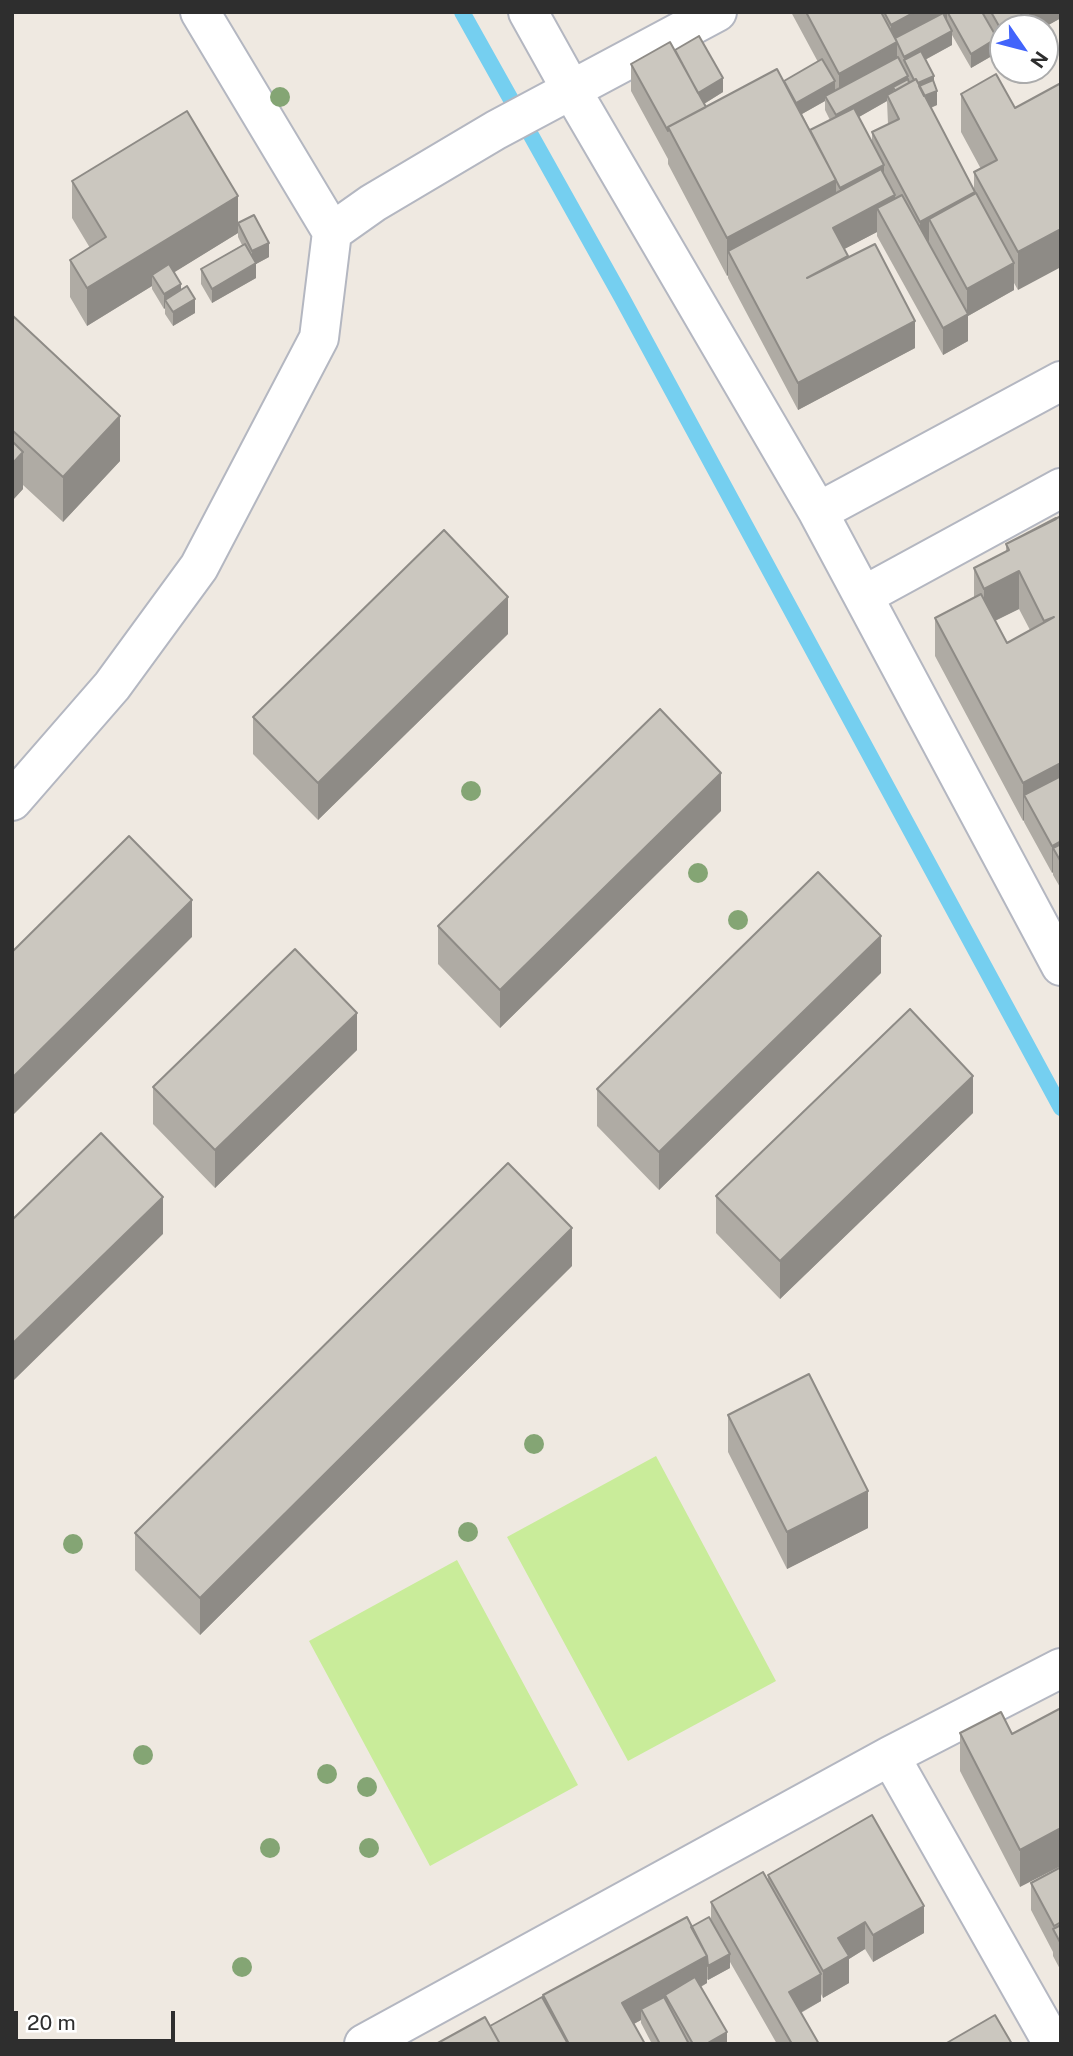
<!DOCTYPE html>
<html>
<head>
<meta charset="utf-8">
<style>
	body { margin:0 }
	#map { position:relative; width:1073px; height:2056px; overflow:hidden; background:#efe9e1; font-family:"Public Sans",sans-serif }
	canvas { display:block }
	.frame { position:absolute; inset:0; border:14px solid #2e2e2e; pointer-events:none }
	.north { position:absolute; left:989px; top:14px; width:70px; height:70px; box-sizing:border-box; background:#fff; border:2px solid #ababab; border-radius:50%; rotate:125deg; font-size:19px; font-weight:700; line-height:28px; text-align:center; color:#2e2e2e }
	.north::after { content:''; display:block; margin:auto; width:24px; height:32px; background:#4264fb; clip-path:polygon(50% 0,100% 100%,50% 72%,0 100%) }
	.scale { position:absolute; left:14px; top:2011px; width:161px; height:32px; box-sizing:border-box; border:4px solid #2e2e2e; border-top:0; padding-left:9px; font-size:21px; line-height:24px; white-space:nowrap; color:#2e2e2e; -webkit-text-stroke:5px #fff; paint-order:stroke }
</style>
</head>
<body>
<div id="map">
<canvas width="1073" height="2056"></canvas>
<div class="frame"></div>
<div class="north">N</div>
<div class="scale">20 m</div>
</div>
<script>
const c = document.querySelector('canvas').getContext('2d');
c.lineJoin = 'round';
function fill(path, color) { c.fillStyle = color; c.fill(path, 'evenodd'); }
const poly = rows => new Path2D(rows.map(r => 'M' + r).join(''));
function trace(path, color, width, dash) { c.strokeStyle = color; c.lineWidth = width; c.lineCap = dash ? 'butt' : 'round'; c.setLineDash(dash || []); c.stroke(path); }
fill(poly([
	[656,1456,776,1681,628,1761,507,1537],
	[457,1560,578,1785,430,1866,309,1641]
]), '#c9ec9a');
trace(poly([
	[462,12,622,298,1061,1108]
]), '#75cff0', 16);
const minor = poly([
	[528,12,572,91,818,512,1061,966],
	[332,232,373,203,496,130,717,12],
	[818,512,1061,381],
	[863,596,1061,488],
	[12,801,112,686,199,567,319,338,332,232,200,12],
	[890,1756,1053,2044],
	[364,2044,890,1756,1061,1668]
]);
trace(minor, '#b4b7c1', 42);
trace(minor, '#fff', 38);
c.fillStyle = '#84a574';
for (const [x, y] of [
	[280,97],
	[471,791],
	[698,873],
	[738,920],
	[534,1444],
	[468,1532],
	[73,1544],
	[143,1755],
	[327,1774],
	[367,1787],
	[270,1848],
	[369,1848],
	[242,1967]
]) { c.beginPath(); c.arc(x, y, 10, 0, 2 * Math.PI); c.fill(); }
fill(poly([
	[791,12,1061,12,1061,18,1043,28,1003,28,1003,48,983,13,997,53,971,68,952,35,952,45,925,60,934,83,937,105,931,108,974,190,974,172,981,169,961,132,961,94,1015,108,1061,83,1018,290,1014,283,1014,290,968,316,968,341,943,355,877,236,877,232,844,249,848,256,915,348,798,410,728,278,728,275,727,276,668,164,668,159,631,91,631,64,675,50,723,92,704,104,706,107,784,81,818,62],
	[825,101,825,110,830,120,810,130,802,114],
	[887,101,888,124,872,132,872,142,859,117],
	[72,181,238,222,269,257,256,264,256,278,212,303,201,284,201,269,242,245,238,237,238,233,174,272,181,290,195,313,173,326,165,314,165,308,164,309,152,289,152,286,87,326,70,297,70,260,90,248,72,218],
	[12,315,120,461,63,522,23,485,23,489,12,501],
	[1061,516,1061,889,1053,875,1053,872,1052,873,1024,822,1024,820,1023,821,935,656,935,618,974,597,974,568,1006,552,1006,544],
	[1019,609,1030,630,1007,643,995,621],
	[508,634,318,820,253,754,253,717],
	[721,811,500,1028,438,964,438,926],
	[881,973,659,1190,597,1126,597,1089],
	[357,1050,215,1188,153,1124,153,1087],
	[973,1113,780,1299,716,1233,716,1196],
	[572,1266,200,1635,135,1570,135,1533],
	[728,1415,868,1528,787,1569,728,1452],
	[1061,1708,1020,1887,960,1771,960,1733,1012,1734],
	[1061,1867,1061,1971,1053,1956,1053,1952,1031,1910,1031,1883],
	[768,1875,924,1933,873,1962,865,1949,849,1959,849,1983,823,1998,821,1994,821,2001,801,2013,819,2044,777,2044,730,1962,730,1968,708,1980,707,1979,707,1983,701,1987,727,2044,652,2044,641,2023,641,2020,634,2024,645,2044,436,2044,490,2026,543,2000,543,1995,691,1927,711,1920,711,1902,768,1882]
]), '#afaba4');
fill(poly([
	[915,12,947,12,947,22,897,44,897,70,839,102,839,74,891,46,891,25],
	[1029,12,1061,12,1061,18,1043,28,1029,28],
	[1026,22,1026,28,1015,28],
	[952,31,952,45,908,69,904,60,904,57],
	[997,38,997,53,971,68,971,54],
	[908,76,908,90,893,87,893,98,887,95,887,101,836,130,836,115],
	[934,76,934,90,916,85],
	[723,78,723,92,694,110,694,95],
	[835,81,835,95,825,96,825,101,793,119,793,105],
	[937,91,937,105,922,111,922,97],
	[884,165,884,192,840,215,840,188],
	[836,180,836,218,728,251,728,275,727,276,727,238],
	[975,192,975,219,929,219,929,244,920,249,920,222],
	[895,195,895,222,877,208,877,232,833,255,833,228],
	[238,196,238,233,157,283,152,275,152,286,87,326,87,288],
	[1061,229,1061,267,1018,290,1018,252],
	[269,243,269,257,256,264,256,278,212,303,212,289,252,265,252,251],
	[1014,263,1014,290,968,316,968,341,943,355,943,328,967,314,967,289],
	[181,284,181,298,165,300,165,308,164,309,164,294],
	[195,299,195,313,173,326,173,312],
	[915,321,915,348,798,410,798,383],
	[120,416,120,461,63,522,63,477],
	[23,452,23,489,12,501,12,464],
	[1019,571,1019,609,984,626,984,589],
	[508,597,508,634,318,820,318,783],
	[1061,763,1061,801,1024,795,1024,820,1023,821,1023,783],
	[721,773,721,811,500,1028,500,990],
	[1061,841,1061,862,1053,848,1053,872,1052,873,1052,846],
	[192,900,192,937,12,1116,12,1078],
	[881,936,881,973,659,1190,659,1152],
	[357,1013,357,1050,215,1188,215,1150],
	[973,1076,973,1113,780,1299,780,1261],
	[163,1197,163,1234,12,1382,12,1344],
	[572,1228,572,1266,200,1635,200,1598],
	[868,1491,868,1528,787,1569,787,1532],
	[1061,1828,1061,1866,1020,1887,1020,1850],
	[924,1906,924,1933,873,1962,873,1935],
	[865,1922,865,1949,849,1959,849,1983,823,1998,823,1971,838,1938],
	[730,1954,730,1968,708,1980,708,1966],
	[707,1956,707,1983,670,2003,665,1995,665,2006,641,2009,641,2020,622,2030,622,2003],
	[821,1974,821,2001,789,2019,789,1992],
	[727,2032,727,2044,706,2044]
]), '#8e8b86');
const building = poly([
	[806,12,881,12,897,42,839,74,806,12],
	[884,12,915,12,891,25,884,12],
	[982,12,997,38,971,54,948,13,982,12],
	[991,12,1020,12,1026,22,1015,28,1003,28,1003,33,991,12],
	[943,13,952,31,904,57,895,38,943,13],
	[699,36,723,78,698,93,675,50,699,36],
	[670,42,706,107,668,127,668,131,631,64,670,42],
	[921,51,934,76,918,83,916,79,914,80,904,60,921,51],
	[898,57,908,76,836,115,825,96,898,57],
	[822,59,835,81,796,103,784,81,822,59],
	[777,69,836,180,727,238,668,127,777,69],
	[996,74,1015,108,1061,83,1061,229,1018,252,974,172,997,160,961,94,996,74],
	[908,79,909,83,895,91,893,87,908,79],
	[916,79,975,192,920,222,872,132,899,119,887,95,916,79],
	[933,80,937,91,924,96,919,86,933,80],
	[854,108,884,165,840,188,810,130,854,108],
	[187,111,238,196,87,288,70,260,106,237,72,181,187,111],
	[881,169,895,195,833,228,848,256,807,278,875,244,915,321,798,383,728,251,881,169],
	[976,193,1014,263,967,289,929,219,976,193],
	[902,195,968,314,943,328,877,208,902,195],
	[254,215,269,243,252,251,238,223,254,215],
	[245,244,256,263,212,289,201,269,245,244],
	[169,264,181,284,164,294,152,275,169,264],
	[187,286,195,299,173,312,165,300,187,286],
	[12,315,120,416,63,477,12,430,12,315],
	[12,441,23,452,12,464,12,441],
	[1061,516,1061,763,1023,783,935,618,981,594,1007,643,1054,617,1044,621,1019,571,984,589,974,568,1009,550,1006,544,1061,516],
	[1056,518,1056,519,1016,539,1056,518],
	[444,530,508,597,318,783,253,717,444,530],
	[660,709,721,773,500,990,438,926,660,709],
	[1061,776,1061,841,1052,846,1024,795,1061,776],
	[129,836,192,900,12,1078,12,952,129,836],
	[1061,844,1061,862,1053,848,1061,844],
	[818,872,881,936,659,1152,597,1089,818,872],
	[295,949,357,1013,215,1150,153,1087,295,949],
	[910,1009,973,1076,780,1261,716,1196,910,1009],
	[101,1133,163,1197,12,1344,12,1220,101,1133],
	[508,1163,572,1228,200,1598,135,1533,508,1163],
	[809,1374,868,1491,787,1532,728,1415,809,1374],
	[1061,1708,1061,1828,1020,1850,960,1733,1001,1712,1012,1734,1061,1708],
	[872,1815,924,1906,873,1935,865,1922,838,1938,849,1956,823,1971,768,1875,872,1815],
	[1061,1867,1061,1922,1054,1926,1031,1883,1061,1867],
	[763,1872,821,1974,789,1992,819,2044,792,2044,711,1902,763,1872],
	[687,1917,707,1956,622,2003,645,2044,569,2044,543,1995,687,1917],
	[709,1917,730,1954,708,1966,707,1956,691,1927,709,1917],
	[1061,1925,1061,1944,1053,1929,1061,1925],
	[695,1977,727,2032,706,2044,693,2044,665,1995,695,1977],
	[542,1997,568,2044,500,2044,490,2026,542,1997],
	[664,1997,689,2044,660,2044,641,2009,664,1997],
	[995,2015,1012,2044,945,2044,995,2015],
	[485,2017,500,2044,436,2044,485,2017]
]);
fill(building, '#cbc7bf');
trace(building, '#8e8b86', 2);
</script>
</body>
</html>
